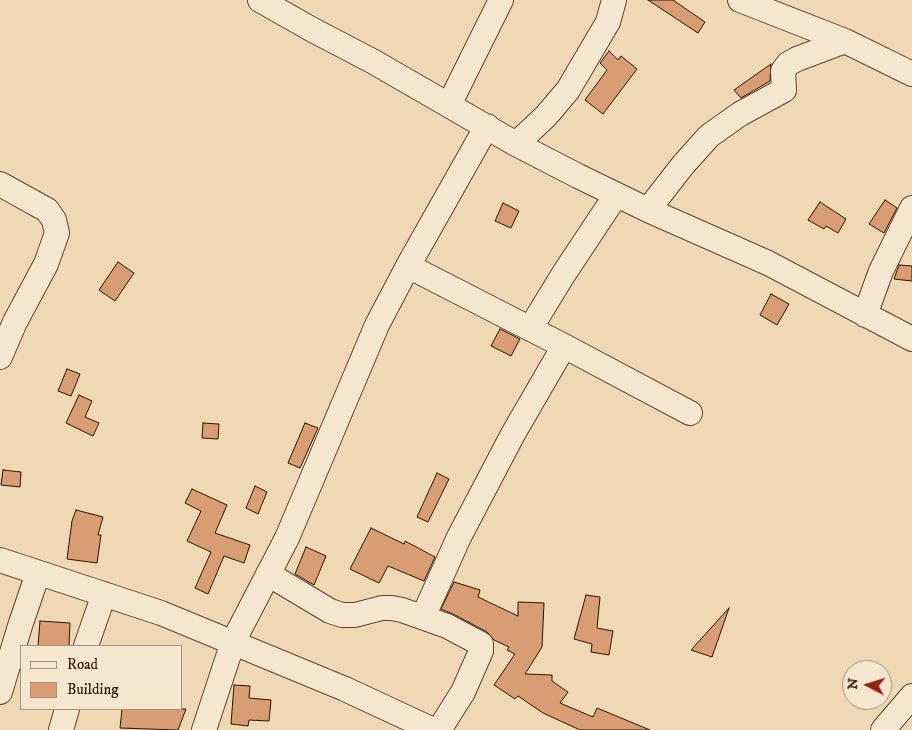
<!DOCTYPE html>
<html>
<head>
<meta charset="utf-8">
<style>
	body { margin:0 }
	#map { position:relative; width:912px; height:730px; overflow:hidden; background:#efd9b5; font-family:"IM FELL DW Pica",serif }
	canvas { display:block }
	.legend { position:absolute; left:20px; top:645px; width:162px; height:65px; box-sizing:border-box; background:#f5e6cf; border:1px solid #a5917e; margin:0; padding:6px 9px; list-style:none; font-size:15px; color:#2e1204 }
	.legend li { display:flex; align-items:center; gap:10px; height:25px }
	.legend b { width:25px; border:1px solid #a5917e }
	.north { position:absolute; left:842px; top:660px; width:50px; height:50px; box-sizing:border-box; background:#f5e6cf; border:1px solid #a5917e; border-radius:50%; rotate:275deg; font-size:14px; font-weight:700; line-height:20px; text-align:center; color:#2e1204 }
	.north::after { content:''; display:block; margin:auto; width:18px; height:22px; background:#8f2418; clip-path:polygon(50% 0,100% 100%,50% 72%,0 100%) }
</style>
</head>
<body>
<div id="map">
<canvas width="912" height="730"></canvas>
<ul class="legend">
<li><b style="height:6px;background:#f5e6cf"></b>Road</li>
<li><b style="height:14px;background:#d89d72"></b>Building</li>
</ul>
<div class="north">N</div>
</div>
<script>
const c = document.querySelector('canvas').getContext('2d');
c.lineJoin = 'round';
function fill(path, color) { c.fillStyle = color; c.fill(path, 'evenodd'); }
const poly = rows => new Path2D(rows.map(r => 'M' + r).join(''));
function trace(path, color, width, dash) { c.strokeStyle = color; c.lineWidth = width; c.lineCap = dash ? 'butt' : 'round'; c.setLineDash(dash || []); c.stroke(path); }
const building = poly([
	[648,0,673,0,705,22,698,33,648,0],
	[609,51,618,60,621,56,637,69,603,114,585,100,607,70,600,63,609,51],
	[771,64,770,81,741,98,734,90,771,64],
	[885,200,897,208,884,233,869,224,885,200],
	[820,202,846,219,838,233,826,226,824,229,808,220,820,202],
	[503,203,519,211,511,228,495,221,503,203],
	[118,262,134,273,115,301,99,290,118,262],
	[899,265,912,266,912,281,894,279,899,265],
	[771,294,789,304,777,325,760,315,771,294],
	[500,329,520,339,511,356,491,346,500,329],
	[67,369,80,374,71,396,58,391,67,369],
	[79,395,92,401,85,417,99,423,93,436,66,423,79,395],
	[203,423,219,424,218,439,202,438,203,423],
	[305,423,318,428,300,468,288,463,305,423],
	[3,470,21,472,20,487,1,485,3,470],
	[437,473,449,479,428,522,417,517,437,473],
	[255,486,267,492,258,514,246,508,255,486],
	[192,489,227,505,215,533,250,545,244,563,224,556,208,594,195,588,211,552,187,541,201,511,185,503,192,489],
	[76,510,103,517,98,535,101,535,97,563,67,559,72,521,76,510],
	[371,528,404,544,405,541,435,557,424,581,388,566,379,583,350,569,371,528],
	[306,547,326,556,314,585,295,574,306,547],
	[454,582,480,590,478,597,518,616,518,602,544,603,542,647,525,674,552,675,552,681,568,692,560,703,593,717,597,708,650,730,580,730,543,713,518,696,515,699,494,685,515,654,507,650,509,647,494,640,487,632,453,614,441,609,454,582],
	[586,595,600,597,597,628,613,631,609,655,591,652,592,644,574,639,586,595],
	[729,608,712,657,691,650,729,608],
	[40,621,70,623,69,646,38,646,40,621],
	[234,685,250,686,249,698,271,700,269,721,249,720,248,726,231,724,234,685],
	[122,709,186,709,178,730,120,728,122,709]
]);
fill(building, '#d89d72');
trace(building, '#2e1204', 1);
const minor = poly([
	[260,0,311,29,374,62,516,144,578,176,648,210,768,263,912,339],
	[740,0,845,41,912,74],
	[449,105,501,0],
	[516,144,546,116,568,90,608,22,614,0],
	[0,184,47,210,54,220,57,233,46,264,15,322,0,357],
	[648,210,683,165,709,136,740,114,784,90,783,71,788,64,797,59,845,41],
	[408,266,564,346,690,413],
	[865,315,881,271,912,208],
	[530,329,563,275,616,195],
	[0,560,161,613,345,689,433,730],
	[268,574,330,611,342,615,355,615,382,608,392,608,402,610,447,626,481,644,481,651,463,692,439,730],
	[423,617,459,537,513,434,564,346],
	[86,646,104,594],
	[0,692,20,626,38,573],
	[61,730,67,709],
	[204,730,233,642,287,538,377,325,408,266,487,126],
	[883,730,912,696]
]);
trace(minor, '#5e4430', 26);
trace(minor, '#f5e6cf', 24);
</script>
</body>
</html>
